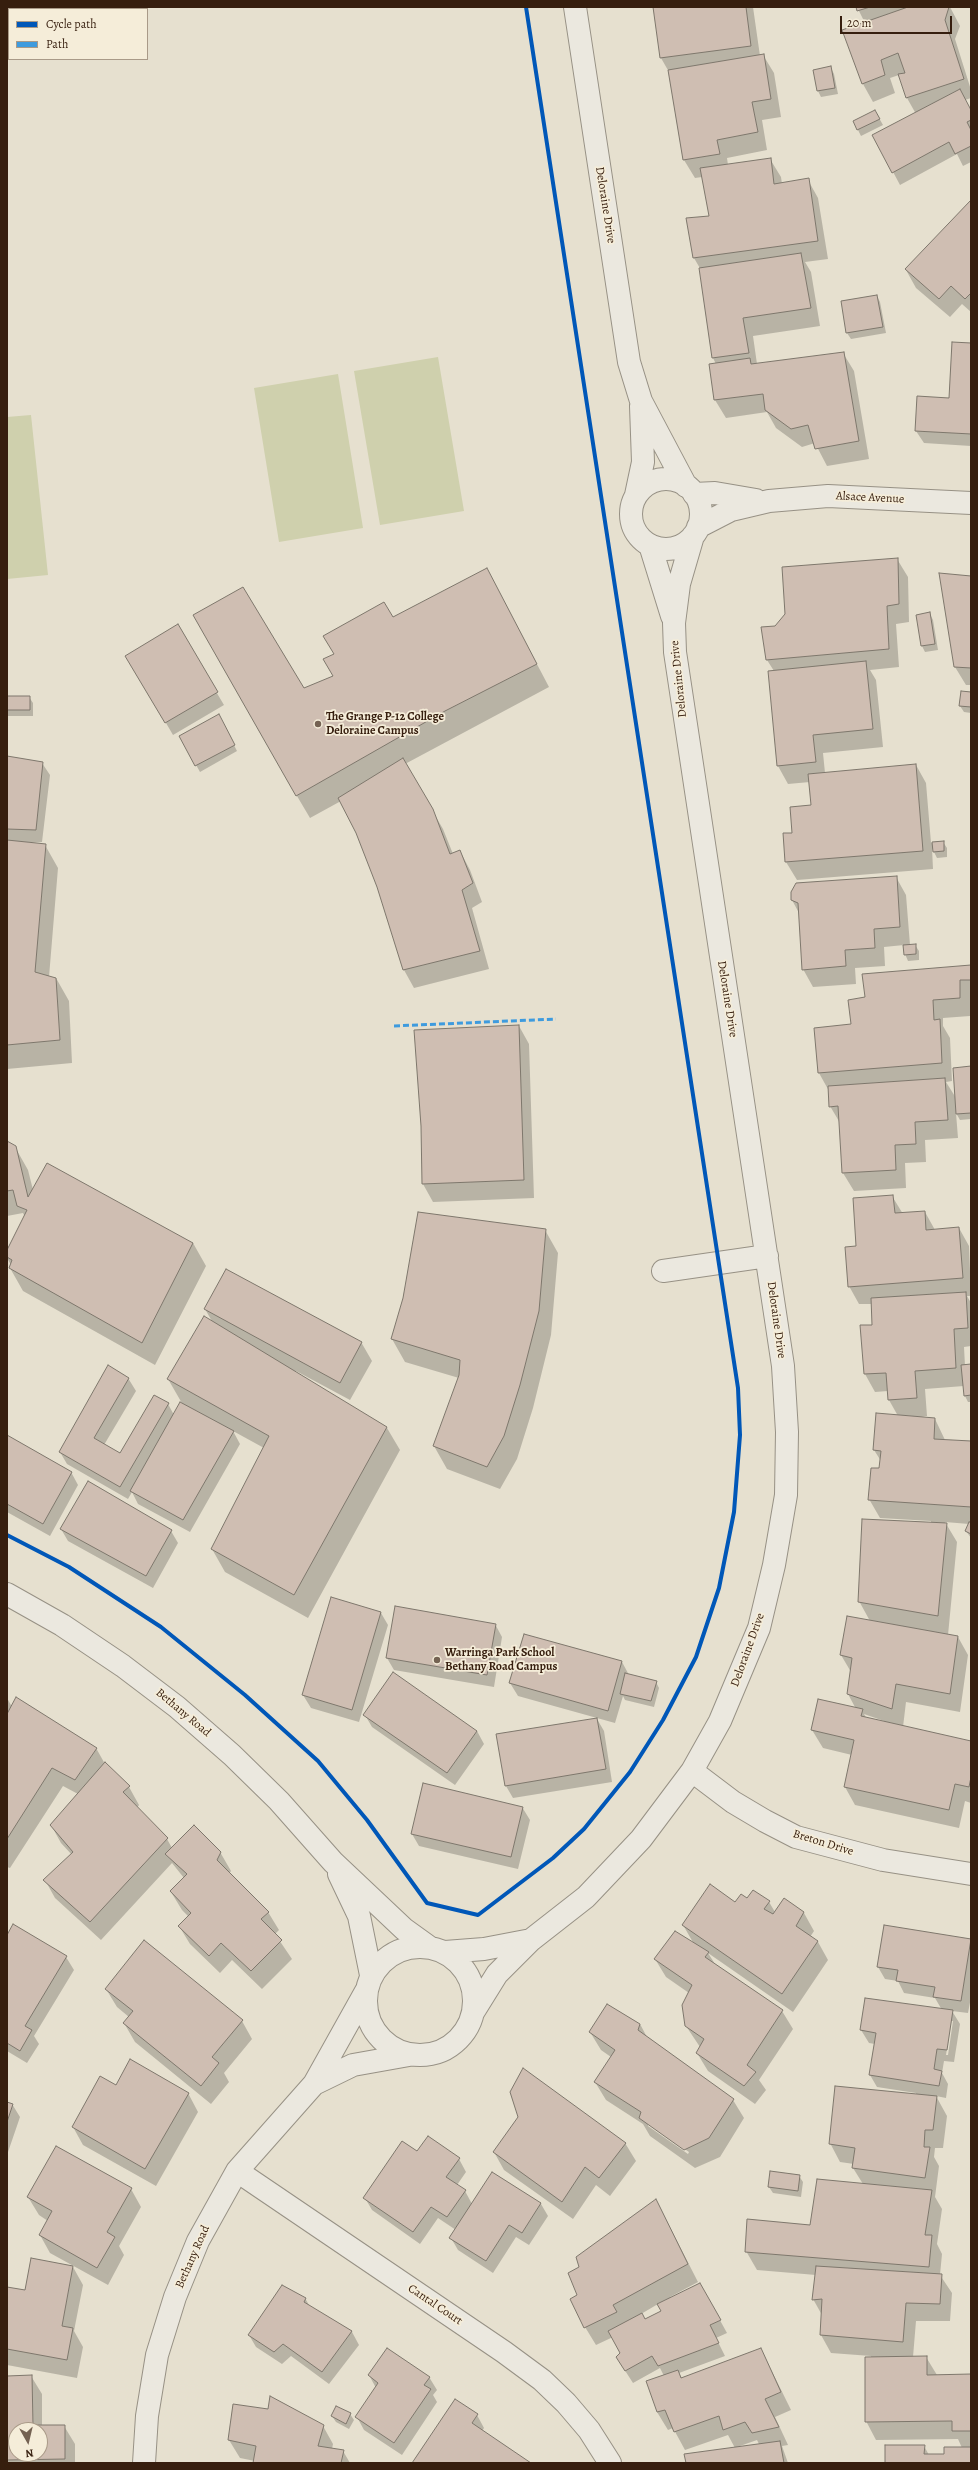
<!DOCTYPE html>
<html>
<head>
<meta charset="utf-8">
<style>
	body { margin:0 }
	#map { position:relative; width:978px; height:2470px; overflow:hidden; background:#e6e0cf; font-family:Alegreya,serif }
	canvas { display:block }
	.frame { position:absolute; inset:0; border:8px solid #361e0e; pointer-events:none }
	.legend { position:absolute; left:8px; top:8px; width:140px; height:52px; box-sizing:border-box; background:#f5edd9; border:1px solid #a99a88; margin:0; padding:5px 7px; list-style:none; font-size:12px; color:#361e0e }
	.legend li { display:flex; align-items:center; gap:8px; height:20px }
	.legend b { width:20px; border:1px solid #a99a88 }
	.north { position:absolute; left:8px; top:2422px; width:40px; height:40px; box-sizing:border-box; background:#f5edd9; border:1px solid #a99a88; border-radius:50%; rotate:172deg; font-size:11px; font-weight:700; line-height:16px; text-align:center; color:#361e0e }
	.north::after { content:''; display:block; margin:auto; width:14px; height:18px; background:#746252; clip-path:polygon(50% 0,100% 100%,50% 72%,0 100%) }
	.scale { position:absolute; left:840px; top:16px; width:112px; height:18px; box-sizing:border-box; border:2px solid #361e0e; border-top:0; padding-left:5px; font-size:12px; line-height:14px; white-space:nowrap; color:#361e0e; -webkit-text-stroke:3px #f5edd9; paint-order:stroke }
</style>
</head>
<body>
<div id="map">
<canvas width="978" height="2470"></canvas>
<div class="frame"></div>
<ul class="legend">
<li><b style="height:5px;background:#0057b8"></b>Cycle path</li>
<li><b style="height:5px;background:#3e9bde"></b>Path</li>
</ul>
<div class="north">N</div>
<div class="scale">20 m</div>
</div>
<script>
const c = document.querySelector('canvas').getContext('2d');
c.lineJoin = 'round';
function fill(path, color) { c.fillStyle = color; c.fill(path, 'evenodd'); }
const poly = rows => new Path2D(rows.map(r => 'M' + r).join(''));
function trace(path, color, width, dash) { c.strokeStyle = color; c.lineWidth = width; c.lineCap = dash ? 'butt' : 'round'; c.setLineDash(dash || []); c.stroke(path); }
function drawText(font, color, halo, rows, align = 'center') {
  c.font = font + ' Alegreya,serif'; c.lineWidth = 3.5; c.setLineDash([]); c.textBaseline = 'middle'; c.strokeStyle = halo; c.fillStyle = color; for (const [text, x, y, turn = 0] of rows) {
    c.save(); c.translate(x, y); c.rotate((+turn || 0) * Math.PI / 180); c.textAlign = isNaN(turn) ? turn : align; if (halo) c.strokeText(text, 0, 0); c.fillText(text, 0, 0); c.restore();
  }
}
fill(poly([
	[438,357,464,511,380,525,354,371],
	[338,374,363,528,279,542,254,388],
	[31,415,48,575,7,579,7,417]
]), '#cfd0ad');
fill(poly([
	[654,7,753,7,760,56,763,55,774,73,781,117,762,120,767,150,727,158,728,165,770,159,781,177,782,184,808,180,818,198,828,259,805,262,811,272,820,326,753,336,757,364,843,353,854,371,869,459,827,466,815,443,802,447,776,428,767,412,726,418,715,400,716,364,713,358,701,270,694,258,710,217,702,177,695,178,684,160,669,72,661,58],
	[857,7,950,7,960,26,955,39,971,90,971,98,965,100,971,111,971,162,963,166,957,154,900,185,874,136,916,114,907,98,899,75,890,78,895,93,873,102,863,84,843,31,865,23],
	[831,68,834,74,838,94,821,97,818,91],
	[875,111,883,125,861,136,854,122],
	[971,201,971,312,962,304,950,317,916,288,906,270],
	[877,296,880,302,886,333,851,339,847,333],
	[971,344,971,446,924,443,916,431,950,399],
	[897,559,908,577,909,622,896,624,899,667,870,670,876,680,883,747,823,753,825,773,916,765,926,783,931,843,943,842,947,848,947,857,937,858,932,848,933,869,797,880,786,862,784,834,793,833,812,806,810,782,788,784,778,766,774,671,767,660,775,626],
	[971,577,971,685,966,685,955,667],
	[499,592,549,687,405,764,443,829,453,854,460,851,470,870,482,902,472,908,489,969,414,988,404,970,378,886,357,833,341,801,310,818,297,796,304,689,334,676,393,619],
	[930,614,933,620,938,650,925,652,922,646,917,616],
	[177,626,224,705,173,735,127,656],
	[971,693,971,713,964,712,960,706],
	[7,697,29,697,33,703,33,716,7,716],
	[222,722,237,751,200,772,180,736],
	[7,757,42,763,50,775,42,842,24,843,45,845,58,868,49,977,56,978,69,1001,72,1063,7,1069],
	[896,877,906,895,910,945,915,945,919,951,919,960,908,961,905,954,904,945,884,947,885,966,855,968,856,984,813,987,803,969,799,913,792,900],
	[971,966,970,1016,943,1018,943,1026,950,1038,952,1081,946,1082,956,1098,971,1067,971,1119,960,1120,956,1113,958,1138,925,1140,926,1162,905,1163,906,1188,854,1191,843,1173,840,1123,830,1106,829,1091,819,1073,852,1025,866,998],
	[519,1026,529,1044,534,1198,433,1202,423,1184],
	[7,1142,15,1147,28,1170,33,1190,193,1243,206,1266,155,1365,23,1291,10,1268,11,1265,7,1258,7,1253,25,1217,23,1213,7,1216],
	[892,1196,903,1214,925,1212,935,1230,959,1228,969,1246,971,1296,967,1296,971,1303,971,1346,964,1347,965,1366,971,1365,971,1402,968,1402,965,1396,964,1386,925,1389,927,1416,919,1417,935,1419,945,1440,971,1442,971,1538,966,1531,969,1524,945,1522,957,1542,948,1635,958,1637,968,1655,960,1712,906,1702,903,1727,971,1742,971,1803,965,1801,959,1828,855,1805,845,1787,852,1755,823,1748,812,1730,856,1709,848,1694,851,1672,841,1655,870,1621,859,1601,931,1523,931,1521,880,1518,869,1499,880,1469,881,1461,874,1450,898,1416,889,1400,888,1391,875,1392,865,1374,862,1326,873,1326,872,1304,859,1304,849,1286,857,1247],
	[864,1714,884,1721,884,1722,867,1719],
	[545,1230,558,1253,551,1335,533,1408,517,1459,500,1489,447,1469,434,1446,459,1378,405,1362,392,1339],
	[205,1309,361,1342,372,1361,350,1400,296,1371,295,1372,387,1428,400,1450,308,1618,225,1572,212,1549,264,1448,233,1431,240,1444,190,1532,138,1504,132,1492,128,1499,67,1464,60,1452,128,1378,136,1391,104,1445,121,1454,168,1404,174,1415,183,1405,168,1379,213,1323],
	[7,1436,71,1472,78,1485,50,1536,7,1512],
	[61,1529,171,1531,178,1543,153,1588,68,1541],
	[332,1598,381,1613,388,1625,359,1722,311,1708,303,1695],
	[495,1624,502,1637,494,1687,394,1670,387,1658],
	[622,1662,629,1675,656,1682,659,1688,654,1707,625,1700,623,1696,615,1723,518,1696,510,1683],
	[7,1698,12,1707,96,1748,105,1764,129,1787,139,1805,137,1808,167,1839,172,1848,220,1852,231,1871,229,1874,268,1912,279,1930,275,1934,292,1959,262,1989,232,1960,220,1973,190,1944,179,1926,189,1917,182,1910,171,1892,184,1878,172,1863,101,1940,55,1898,45,1880,72,1855,61,1843,51,1825,78,1794,63,1786,10,1868,7,1867],
	[365,1715,477,1731,484,1744,455,1785,372,1727],
	[597,1719,604,1731,612,1782,513,1798,506,1786],
	[522,1807,530,1820,518,1869,419,1846,412,1834],
	[748,1899,769,1902,775,1912,784,1900,804,1913,814,1931,810,1937,818,1942,828,1960,793,2012,708,1953,715,1964,782,2011,793,2029,759,2080,766,2090,755,2104,708,2071,697,2053,700,2047,686,2026,689,1993,666,1977,655,1959,694,1944,683,1925],
	[14,1926,66,1957,74,1970,34,2036,39,2044,27,2063,7,2051,7,1937],
	[885,1926,971,1940,971,1997,968,2013,952,2011,960,2024,954,2062,944,2061,942,2073,948,2084,946,2098,936,2096,947,2116,943,2148,935,2148,934,2157,939,2166,935,2197,942,2209,937,2244,942,2254,940,2275,952,2293,950,2321,916,2321,913,2357,926,2357,937,2375,971,2375,971,2463,886,2463,924,2446,929,2455,945,2455,962,2448,958,2439,876,2440,866,2421,871,2356,831,2353,821,2335,822,2315,813,2299,816,2275,757,2270,746,2251,811,2226,863,2184,853,2168,854,2164,840,2162,830,2143,916,2095,916,2093,877,2087,870,2075,875,2044,869,2043,861,2030,942,2010,935,1998,904,1993,898,1981,885,1979,878,1967],
	[951,2021,953,2021,948,2055,946,2055],
	[106,1989,242,2021,252,2039,224,2073,229,2082,211,2104,135,2042,124,2023,129,2017,117,2007],
	[640,2024,648,2039,733,2100,744,2118,720,2157,695,2168,650,2136,643,2124,606,2100,595,2082,611,2057,601,2050,590,2032],
	[648,2124,689,2152,688,2154,648,2126],
	[116,2087,188,2093,198,2112,156,2186,83,2145,73,2127],
	[7,2103,12,2104,20,2117,7,2155],
	[625,2143,636,2161,610,2196,596,2185,573,2219,504,2170,494,2152],
	[418,2153,459,2159,466,2172,457,2185,465,2191,472,2204,541,2204,548,2216,529,2245,516,2237,493,2273,458,2250,451,2238,456,2230,438,2218,420,2244,372,2210,365,2198],
	[771,2173,799,2176,803,2182,801,2197,773,2193,769,2187],
	[131,2189,141,2207,119,2246,124,2255,108,2285,50,2253,40,2235,48,2221,39,2215,28,2197],
	[656,2200,698,2282,670,2297,671,2299,700,2284,727,2333,716,2338,725,2356,679,2373,682,2378,761,2349,791,2410,775,2417,788,2445,782,2446,788,2463,687,2463,735,2448,728,2435,685,2450,673,2428,668,2430,657,2412,664,2376,660,2368,633,2383,624,2369,622,2353,613,2337,596,2345,585,2327,578,2295,580,2267],
	[658,2304,662,2311,645,2321,641,2314],
	[757,2440,759,2444,737,2448,737,2447],
	[73,2267,83,2285,74,2331,83,2347,77,2378,7,2365,7,2288,26,2291],
	[305,2298,310,2307,352,2332,359,2345,329,2384,291,2356,282,2364,256,2347,249,2335],
	[369,2375,429,2377,437,2390,433,2395,437,2402,402,2455,364,2430,357,2417,376,2388],
	[31,2376,42,2394,42,2426,64,2426,75,2444,75,2463,7,2463,7,2377],
	[16,2430,40,2430,40,2454,16,2454],
	[350,2414,354,2420,349,2429,336,2422,332,2416],
	[477,2415,484,2428,482,2431,529,2463,413,2463],
	[323,2426,333,2444,332,2449,343,2451,350,2463,254,2463,255,2461,240,2458,229,2440]
]), '#0003');
const building = poly([
	[653,7,746,7,751,46,660,58,653,7],
	[856,7,870,7,857,11,856,7],
	[908,7,949,7,945,20,964,79,906,98,898,74,905,73,898,53,881,60,885,75,862,84,842,30,908,7],
	[764,54,771,99,752,102,758,132,717,140,720,154,683,160,668,70,764,54],
	[831,66,835,88,817,91,813,70,831,66],
	[960,89,971,110,971,120,967,122,971,130,971,146,955,154,949,142,892,173,872,135,960,89],
	[875,110,880,119,857,130,853,121,875,110],
	[771,158,774,184,809,178,818,241,693,258,686,218,709,216,700,168,771,158],
	[971,200,971,293,965,299,951,286,939,299,905,269,971,200],
	[801,253,811,308,743,318,749,353,712,358,699,268,801,253],
	[877,295,883,327,846,333,841,301,877,295],
	[952,342,971,343,971,434,915,431,917,396,949,398,952,342],
	[844,352,859,441,815,449,808,425,791,429,765,410,763,394,714,400,709,364,750,358,751,364,844,352],
	[898,558,899,604,887,606,889,649,766,660,761,627,775,626,785,614,782,567,898,558],
	[487,568,537,664,445,711,296,796,193,615,243,587,304,688,333,676,323,659,334,654,323,636,384,602,393,617,487,568],
	[939,573,971,576,971,668,954,667,939,573],
	[930,612,935,644,921,646,916,615,930,612],
	[178,624,218,692,165,723,125,656,178,624],
	[866,661,873,729,813,735,816,762,777,766,768,671,866,661],
	[961,691,971,692,971,707,959,706,961,691],
	[7,696,30,696,30,710,7,710,7,696],
	[219,714,235,745,195,766,179,736,219,714],
	[7,756,43,762,36,830,7,829,7,756],
	[403,758,433,809,450,854,460,850,473,883,462,890,480,951,403,970,377,887,356,833,338,798,403,758],
	[916,764,923,851,785,862,783,833,792,833,790,807,811,805,808,774,916,764],
	[7,840,46,844,35,972,56,978,60,1040,7,1045,7,840],
	[944,841,944,851,933,852,932,842,944,841],
	[897,876,900,927,874,929,875,948,845,950,846,966,802,970,798,903,791,900,791,892,796,883,897,876],
	[916,944,916,954,904,955,903,945,916,944],
	[971,965,971,980,960,980,960,998,933,1000,934,1020,940,1019,942,1063,818,1073,814,1028,851,1024,848,1000,865,997,862,974,971,965],
	[519,1025,524,1180,422,1184,421,1126,414,1030,519,1025],
	[971,1066,971,1113,956,1114,953,1068,971,1066],
	[945,1078,948,1120,915,1122,916,1144,895,1145,896,1170,842,1173,838,1106,829,1107,828,1086,945,1078],
	[7,1141,16,1146,28,1197,47,1163,193,1243,142,1343,9,1268,12,1260,7,1257,7,1250,27,1210,17,1206,13,1190,7,1191,7,1141],
	[893,1195,895,1213,925,1211,926,1230,959,1227,963,1278,848,1287,845,1247,856,1246,853,1198,893,1195],
	[418,1212,546,1229,539,1311,520,1385,504,1436,487,1467,433,1446,459,1375,460,1360,391,1339,403,1298,418,1212],
	[226,1269,362,1342,340,1383,204,1309,226,1269],
	[966,1292,968,1328,954,1329,956,1368,915,1371,917,1398,888,1400,886,1373,864,1374,860,1325,872,1325,871,1298,966,1292],
	[204,1316,387,1427,294,1595,211,1549,269,1436,167,1379,204,1316],
	[971,1364,971,1395,964,1396,961,1365,971,1364],
	[108,1365,129,1378,94,1438,120,1453,154,1395,169,1403,120,1487,59,1452,108,1365],
	[180,1402,234,1431,183,1520,130,1491,180,1402],
	[876,1413,935,1418,934,1439,971,1441,971,1507,868,1500,871,1468,879,1468,881,1451,873,1450,876,1413],
	[7,1435,72,1472,43,1524,7,1504,7,1435],
	[88,1481,172,1530,146,1576,60,1529,88,1481],
	[862,1519,947,1523,938,1616,858,1602,862,1519],
	[969,1522,971,1522,971,1534,965,1531,969,1522],
	[331,1597,381,1612,352,1710,302,1695,331,1597],
	[395,1606,496,1624,487,1675,386,1658,395,1606],
	[847,1616,958,1636,950,1694,896,1684,892,1709,847,1694,852,1658,840,1655,847,1616],
	[524,1634,622,1661,608,1711,509,1683,524,1634],
	[393,1672,477,1731,447,1773,363,1715,393,1672],
	[625,1673,657,1681,651,1701,620,1694,625,1673],
	[16,1697,97,1748,75,1780,52,1768,7,1839,7,1714,16,1697],
	[818,1699,863,1709,861,1716,971,1741,971,1777,969,1787,955,1784,949,1810,844,1787,854,1740,811,1730,818,1699],
	[597,1718,606,1769,505,1786,496,1734,597,1718],
	[105,1762,130,1786,123,1792,168,1838,90,1922,43,1880,73,1852,50,1825,105,1762],
	[423,1783,523,1807,511,1857,411,1834,423,1783],
	[194,1825,221,1852,217,1860,269,1912,261,1919,282,1940,251,1971,221,1943,209,1956,178,1926,191,1913,170,1891,187,1874,165,1854,194,1825],
	[710,1884,735,1902,741,1894,747,1898,753,1890,770,1901,764,1909,773,1914,784,1898,804,1912,796,1926,818,1941,782,1994,682,1925,710,1884],
	[13,1924,67,1956,25,2026,32,2030,20,2051,7,2043,7,1935,13,1924],
	[884,1925,971,1939,961,2001,933,1997,935,1987,896,1981,898,1970,877,1967,884,1925],
	[675,1931,709,1952,705,1957,783,2010,747,2065,756,2072,744,2086,696,2053,704,2039,685,2026,682,2005,692,1985,654,1959,675,1931],
	[144,1940,243,2020,212,2057,219,2063,201,2086,123,2023,133,2011,105,1989,144,1940],
	[865,1998,953,2010,947,2050,937,2049,934,2069,942,2071,939,2086,869,2075,876,2033,860,2030,865,1998],
	[607,2004,640,2024,638,2030,734,2099,709,2138,684,2150,639,2118,641,2112,594,2082,615,2050,589,2032,607,2004],
	[130,2059,189,2093,145,2169,72,2127,100,2076,116,2085,130,2059],
	[523,2068,626,2143,599,2178,585,2167,562,2202,493,2152,518,2117,510,2092,523,2068],
	[835,2086,937,2096,933,2130,925,2130,924,2147,930,2147,925,2178,852,2168,855,2148,829,2144,835,2086],
	[7,2102,13,2104,7,2122,7,2102],
	[428,2136,460,2158,446,2177,466,2190,447,2217,431,2207,413,2232,363,2198,402,2141,417,2151,428,2136],
	[56,2146,132,2188,107,2232,115,2237,97,2268,39,2235,52,2211,27,2197,56,2146],
	[770,2171,800,2175,798,2191,768,2187,770,2171],
	[492,2172,541,2203,522,2233,509,2225,486,2261,449,2238,492,2172],
	[817,2179,932,2190,925,2235,932,2235,929,2267,745,2252,747,2219,810,2225,817,2179],
	[656,2199,688,2264,613,2305,617,2312,584,2328,570,2299,577,2295,568,2273,579,2267,576,2257,656,2199],
	[31,2258,73,2266,62,2326,73,2328,67,2360,7,2349,7,2287,25,2290,31,2258],
	[816,2266,942,2274,940,2304,906,2303,903,2342,820,2335,822,2299,812,2300,816,2266],
	[700,2283,721,2320,710,2325,719,2343,658,2366,652,2356,625,2371,616,2357,620,2353,608,2331,642,2313,645,2319,661,2311,657,2304,700,2283],
	[282,2285,306,2298,304,2302,352,2331,322,2372,283,2344,274,2352,248,2335,282,2285],
	[387,2348,430,2377,424,2385,431,2389,394,2443,355,2417,378,2383,368,2375,387,2348],
	[761,2348,781,2392,765,2399,779,2427,752,2433,745,2422,723,2430,719,2416,674,2432,665,2410,657,2412,646,2381,678,2370,681,2378,761,2348],
	[927,2356,927,2375,971,2374,971,2431,952,2431,952,2421,865,2422,865,2357,927,2356],
	[32,2375,33,2425,65,2425,65,2459,7,2460,7,2376,32,2375],
	[16,2430,40,2430,40,2454,16,2454,16,2430],
	[270,2396,324,2425,318,2446,344,2450,341,2463,253,2463,256,2446,228,2440,233,2404,268,2409,270,2396],
	[455,2399,478,2414,472,2423,531,2463,412,2463,455,2399],
	[336,2406,351,2413,346,2424,331,2416,336,2406],
	[780,2441,784,2463,686,2463,684,2454,780,2441],
	[885,2445,925,2445,924,2454,944,2454,944,2447,971,2447,971,2463,885,2463,885,2445]
]);
fill(building, '#cfbeb2');
trace(building, '#7e776c', 1);
const minor = poly([
	[575,7,629,362,641,401,686,486],
	'631 514a35 35 0 1 1 70 0a35 35 0 1 1-70 0Z',
	[694,494,715,493,756,500],
	[636,495,643,462,641,406],
	[698,527,731,510,769,501,828,496,971,503],
	[650,545,672,616],
	[663,1271,767,1256],
	[7,1594,62,1625,123,1666,177,1707,232,1755,279,1801,333,1862,404,1929,429,1947],
	[692,1771,733,1802,765,1821,796,1837,883,1860,971,1874],
	[339,1874,359,1916,371,1975],
	'366 2001a54 54 0 1 1 108 0a54 54 0 1 1-108 0Z',
	[445,1952,484,1949,531,1940],
	[474,2011,497,1974,531,1940,586,1897,641,1839,692,1771,720,1721,759,1628,774,1565,786,1495,787,1432,783,1366,675,652,674,623,679,584,693,536],
	[314,2084,353,2065,409,2055],
	[237,2171,504,2352,542,2380,566,2403,589,2430,610,2463],
	[144,2463,147,2416,157,2355,175,2297,198,2241,237,2171,314,2084,366,1991]
]);
trace(minor, '#979185', 24);
trace(minor, '#ebe8df', 22);
trace(poly([
	[394,1026,556,1019]
]), '#3e9bde', 3, [6, 3]);
trace(poly([
	[7,1535,69,1567,161,1627,245,1695,318,1761,367,1820,427,1903,478,1915,553,1858,584,1829,630,1772,663,1720,696,1657,719,1588,734,1512,740,1435,738,1388,526,7]
]), '#0057b8', 4);
for (const [x, y, r, color] of [
	[318,724,4,"#746252"],
	[437,1660,4,"#746252"]
]) { const dot = new Path2D(); dot.arc(x, y, r, 0, 2 * Math.PI); c.fillStyle = color; c.fill(dot); trace(dot, '#f5edd9', 1.5); }
drawText('12px', '#361e0e', '#f5edd9', [
	["Deloraine Drive",605,205,81],
	["Alsace Avenue",870,498,3],
	["Deloraine Drive",679,679,-96],
	["Deloraine Drive",727,999,81],
	["Deloraine Drive",776,1320,82],
	["Deloraine Drive",748,1650,-70],
	["Bethany Road",183,1713,40],
	["Breton Drive",823,1843,17],
	["Bethany Road",193,2257,-66],
	["Cantal Court",435,2305,34]
]);
drawText('bold 12px', '#361e0e', '#f5edd9', [
	["The Grange P-12 College",326,717],
	["Deloraine Campus",326,731],
	["Warringa Park School",445,1653],
	["Bethany Road Campus",445,1667]
], 'left');
</script>
</body>
</html>
